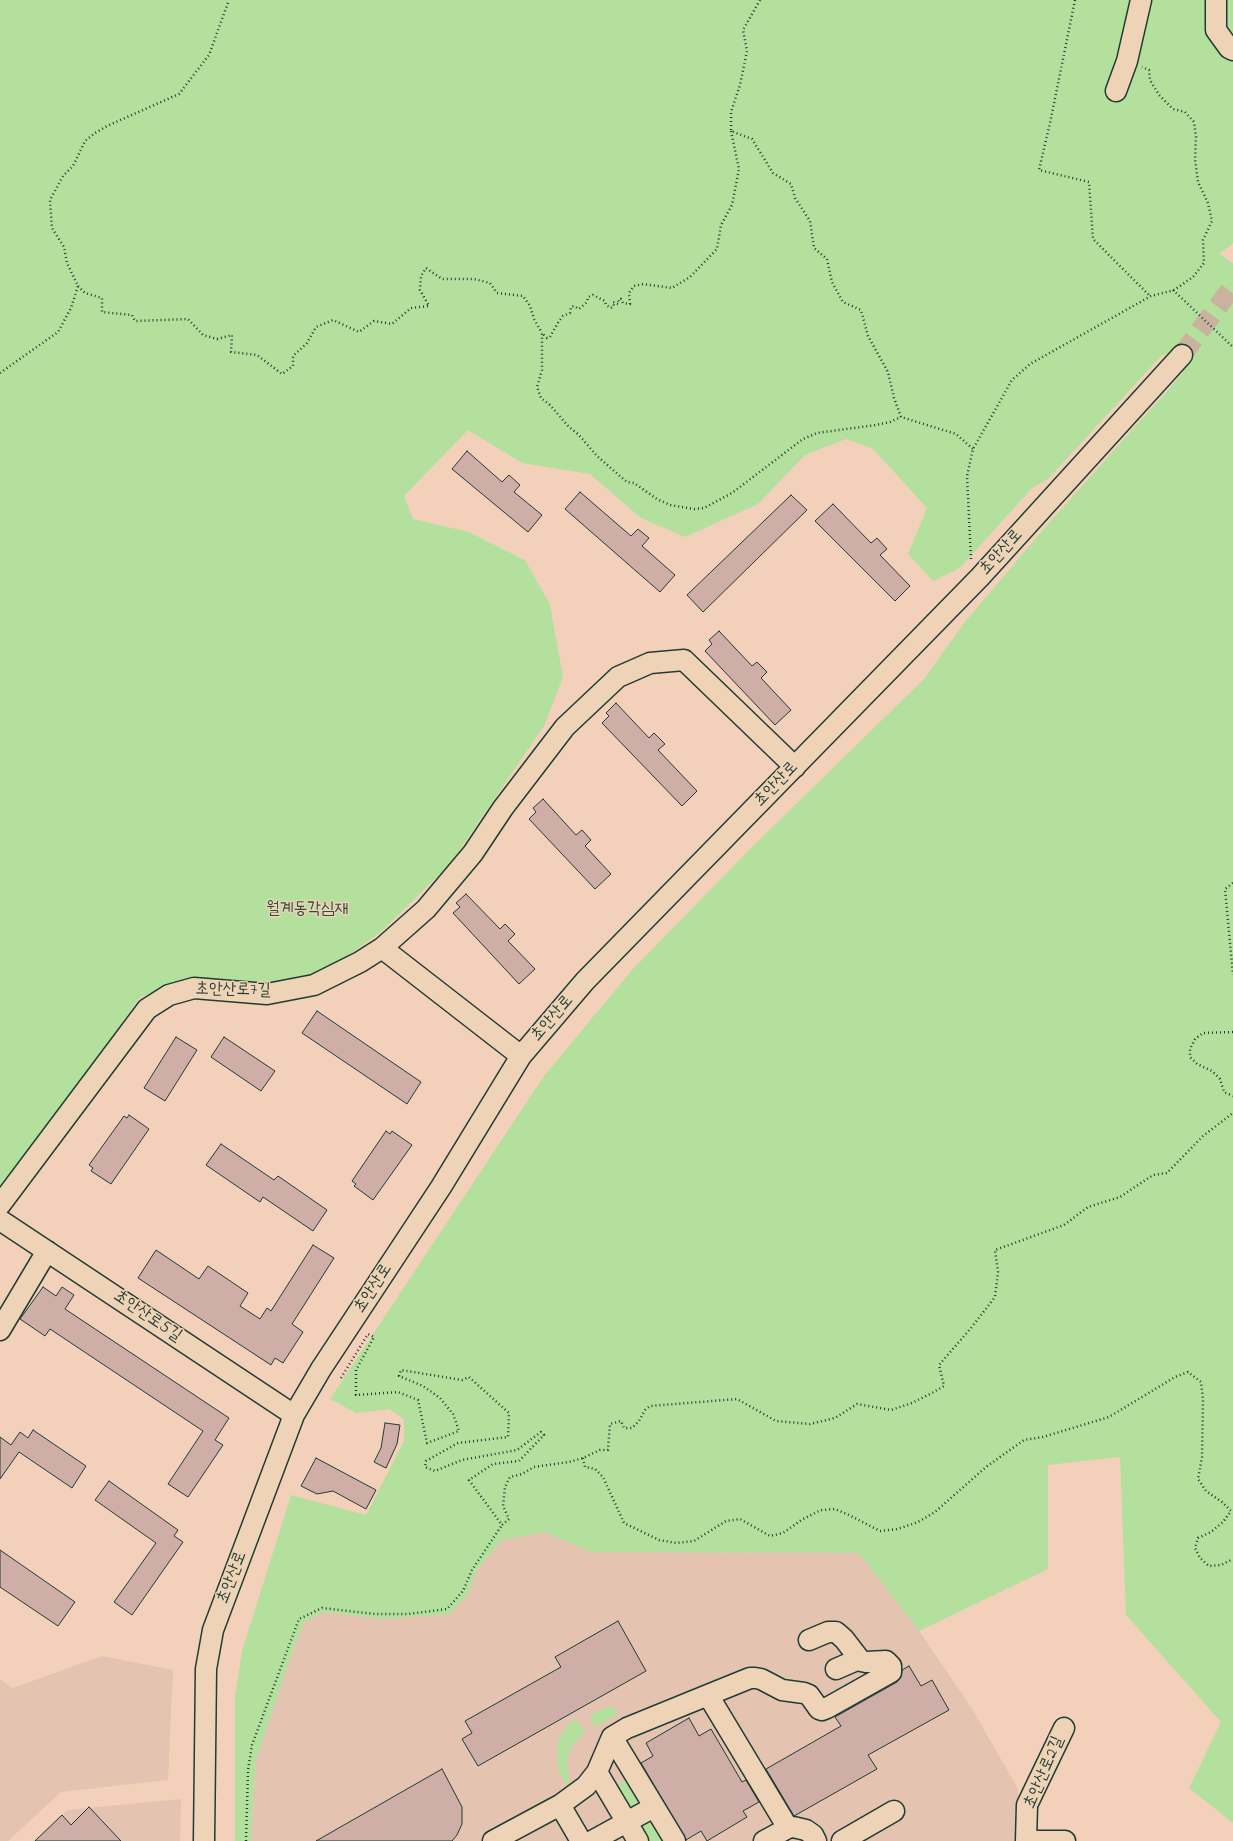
<!DOCTYPE html>
<html>
<head>
<meta charset="utf-8">
<style>
	body { margin:0 }
	canvas { display:block; background:#f3d0ba }
</style>
</head>
<body>
<canvas width="1233" height="1841"></canvas>
<script>
const c = document.querySelector('canvas').getContext('2d');
c.lineJoin = 'round';
function fill(path, color) { c.fillStyle = color; c.fill(path, 'evenodd'); }
const poly = rows => new Path2D(rows.map(r => 'M' + r).join(''));
function trace(path, color, width, dash) { c.strokeStyle = color; c.lineWidth = width; c.lineCap = dash ? 'butt' : 'round'; c.setLineDash(dash || []); c.stroke(path); }
function drawText(font, color, halo, rows, align = 'center') {
  c.font = font + ' "Indie Flower","Poor Story",sans-serif'; c.lineWidth = 3; c.setLineDash([]); c.textBaseline = 'middle'; c.strokeStyle = halo; c.fillStyle = color; for (const [text, x, y, turn = 0] of rows) {
    c.save(); c.translate(x, y); c.rotate((+turn || 0) * Math.PI / 180); c.textAlign = isNaN(turn) ? turn : align; if (halo) c.strokeText(text, 0, 0); c.fillText(text, 0, 0); c.restore();
  }
}
fill(poly([
	[545,1532,591,1552,859,1553,919,1631,971,1707,1018,1789,1018,1841,251,1841,256,1761,289,1662,304,1622,324,1612,382,1619,468,1594,477,1570,502,1540],
	[102,1656,173,1670,168,1780,61,1792,8,1841,0,1841,0,1679,13,1688],
	[181,1799,180,1841,33,1841,67,1810]
]), '#e4c3b1');
fill(poly([
	[0,0,1233,0,1233,50,1229,58,1233,61,1233,243,1219,254,1233,263,1233,1823,1189,1788,1221,1722,1126,1615,1120,1457,1048,1465,1048,1569,919,1631,859,1553,591,1552,545,1532,502,1540,477,1570,468,1594,449,1614,382,1619,324,1612,304,1622,289,1662,256,1761,251,1841,235,1841,235,1696,242,1651,291,1495,366,1515,404,1441,404,1419,389,1409,356,1413,330,1399,544,1076,632,970,753,846,924,679,964,623,1048,524,1182,374,1185,360,1175,352,1162,355,1048,479,1032,488,960,568,933,581,908,554,927,508,873,449,846,439,805,455,758,504,685,537,641,518,590,474,522,463,468,430,404,496,413,519,469,532,525,560,550,605,563,677,544,726,450,864,383,930,326,972,280,984,242,986,189,981,140,997,0,1196],
	[611,1706,617,1711,616,1715,595,1727,590,1715],
	[575,1719,577,1720,585,1731,572,1746,568,1755,567,1764,570,1785,568,1787,559,1771,557,1759,558,1740,565,1728],
	[629,1778,645,1806,629,1815,612,1788],
	[648,1817,662,1841,645,1841,635,1825]
]), '#b4e09e');
const building = poly([
	[467,451,502,482,509,475,520,485,514,492,542,515,528,532,452,469,467,451],
	[580,492,631,536,638,529,649,538,642,546,675,575,660,592,565,509,580,492],
	[791,495,807,510,703,612,687,595,791,495],
	[833,504,871,543,877,538,887,549,880,555,910,586,895,601,815,521,833,504],
	[719,631,752,666,757,662,767,672,761,678,791,710,775,725,705,651,712,644,709,640,719,631],
	[616,703,649,738,654,733,665,744,658,750,697,791,682,806,602,723,609,716,606,713,616,703],
	[543,799,576,835,582,830,591,840,585,846,611,874,595,889,529,819,536,812,533,808,543,799],
	[466,894,500,929,505,924,515,934,508,941,535,969,519,984,453,913,460,907,456,903,466,894],
	[317,1011,421,1082,407,1104,302,1033,317,1011],
	[176,1037,197,1050,165,1101,144,1088,176,1037],
	[224,1037,275,1071,261,1091,211,1057,224,1037],
	[129,1115,149,1129,111,1184,91,1171,93,1168,89,1165,124,1116,127,1118,129,1115],
	[386,1131,390,1134,392,1131,412,1145,373,1200,354,1186,356,1184,352,1181,386,1131],
	[221,1144,274,1180,278,1176,327,1210,313,1231,263,1197,260,1202,206,1165,221,1144],
	[313,1245,334,1258,292,1324,303,1332,283,1363,275,1358,271,1365,138,1278,156,1250,199,1279,208,1266,248,1293,240,1306,260,1319,267,1308,271,1311,313,1245],
	[43,1287,56,1296,62,1287,74,1295,65,1309,229,1418,215,1440,223,1445,188,1497,168,1484,203,1431,50,1329,45,1336,20,1319,43,1287],
	[385,1423,400,1425,397,1444,386,1468,374,1462,381,1448,385,1423],
	[33,1430,86,1466,72,1488,19,1452,0,1479,0,1437,11,1445,20,1432,28,1438,33,1430],
	[316,1458,376,1490,366,1509,333,1491,317,1494,301,1486,316,1458],
	[109,1481,178,1530,174,1536,183,1542,132,1615,114,1602,156,1543,95,1500,109,1481],
	[0,1550,75,1602,58,1626,0,1587,0,1550],
	[618,1621,646,1671,478,1766,462,1739,472,1733,465,1721,561,1667,555,1657,618,1621],
	[909,1666,921,1686,932,1680,949,1710,868,1755,877,1769,794,1816,766,1769,841,1726,835,1717,897,1682,901,1677,902,1670,909,1666],
	[689,1718,699,1736,711,1729,742,1782,746,1780,759,1802,743,1811,747,1817,707,1841,701,1831,686,1840,641,1763,653,1756,646,1743,689,1718],
	[442,1769,462,1807,462,1824,457,1835,452,1841,316,1841,442,1769],
	[89,1807,121,1841,35,1841,62,1815,71,1825,89,1807]
]);
fill(building, '#cfaea7');
trace(building, '#1f3d34', 1);
trace(poly([
	[1182,355,1233,286]
]), '#c9b39f', 20, [20, 10]);
const minor = poly([
	[1216,0,1216,30,1229,48,1233,50],
	[1116,91,1127,61,1141,0],
	[382,948,426,909,473,853,503,808,565,727,618,677,650,663,684,660,795,767],
	[0,1205,147,1009,169,995,194,988,267,994,314,985,360,962,382,948,521,1056],
	[0,1220,294,1415],
	[0,1330,47,1251],
	[836,1669,859,1659],
	[708,1695,750,1678,755,1678,761,1679,782,1690,804,1693,809,1695,819,1709,822,1710,827,1708,891,1672,891,1666,886,1661,866,1662,861,1661,844,1639,836,1632,828,1632,809,1640],
	[612,1737,675,1841],
	[597,1772,638,1841],
	[560,1805,581,1841],
	[204,1841,206,1669,213,1630,294,1415,321,1369,441,1187,521,1056,585,981,980,577,1182,355],
	[493,1841,560,1805,586,1786,597,1772,612,1737,627,1728,708,1695,788,1828],
	[592,1841,654,1807],
	[764,1841,788,1828,793,1827,806,1830,813,1835,816,1841],
	[842,1841,894,1811],
	[1026,1841,1027,1805,1064,1728],
	[1026,1841,1065,1841]
]);
trace(minor, '#1f3d34', 23);
trace(poly([
	[760,0,743,30,747,51,740,85,731,112,731,131,752,139,773,173,791,184,795,198,810,221,814,248,827,259,832,282,843,302,861,310,868,336,888,372,894,398,901,417,956,434,973,449],
	[1075,0,1050,123,1039,170,1089,182,1093,239,1150,296],
	[731,131,739,169,732,205,721,225,717,249,690,277,672,288,643,284,634,286,629,293,630,304,623,303,621,299,618,300,619,302,618,304,613,302,614,306,611,308,606,305,605,301,593,295,588,297,587,302,579,309,574,306,571,307,570,313,563,316,559,321,550,337,547,338,542,333,542,370,537,387,541,398,550,405,569,427,578,434,597,456,621,477,627,482,634,483,657,499,670,505,694,509,704,508,732,493,803,439,817,433,876,425,890,422,901,417],
	[78,286,85,293,102,298,102,312,132,315,135,321,188,319,203,335,217,339,232,335,231,352,257,355,282,374,293,366,293,356,307,343,316,327,333,320,359,332,374,321,392,324,411,308,429,306,420,290,421,276,426,268,442,279,474,279,490,283,497,293,523,296,530,306,534,319,542,333],
	[1173,290,1233,347],
	[0,373,58,332,71,308,78,286,67,263,64,247,52,228,50,200,63,176,73,166,85,141,95,133,107,126,179,94,209,55,229,0],
	[971,559,967,476,973,449,1012,380,1030,364,1151,296,1174,290,1193,277,1204,263,1203,240,1212,221,1208,203,1198,182,1195,159,1196,137,1194,122,1185,112,1173,109,1159,95,1150,80,1149,70,1142,67],
	[1233,883,1225,889,1233,975],
	[1233,1032,1203,1033,1195,1039,1190,1049,1190,1057,1197,1064,1212,1071,1220,1079,1224,1092,1233,1096],
	[341,1378,368,1334,374,1337,356,1370,356,1395,398,1392,418,1400,427,1443,459,1431,453,1414,440,1398,423,1386,399,1376,401,1370,462,1380,469,1377,509,1413,508,1437,458,1443,426,1461,425,1467,435,1471,462,1460,517,1450,541,1432,544,1435,519,1461,493,1464,469,1480,502,1525,509,1519,503,1506,505,1487,510,1477,522,1474,534,1467,569,1462,583,1458,600,1450,608,1450,610,1424,621,1421,624,1428,632,1428,639,1421,645,1410,650,1406,737,1399,776,1421,810,1424,835,1418,857,1404,891,1410,912,1403,932,1393,944,1386,939,1365,971,1328,995,1297,998,1272,995,1250,1064,1225,1088,1207,1120,1197,1153,1175,1167,1173,1203,1136,1233,1113],
	[583,1458,585,1467,595,1469,603,1477,624,1523,659,1540,676,1543,694,1541,726,1521,740,1519,770,1536,783,1533,803,1519,821,1510,835,1509,849,1515,880,1531,898,1529,918,1522,935,1512,986,1467,1024,1440,1043,1437,1109,1417,1175,1377,1188,1372,1201,1382,1203,1399,1202,1457,1198,1479,1206,1491,1222,1502,1231,1511,1223,1522,1211,1532,1198,1538,1195,1548,1200,1558,1209,1566,1221,1565,1233,1559],
	[246,1841,248,1770,252,1745,299,1619,322,1608,375,1614,408,1614,447,1609,463,1591,472,1570,502,1525]
]), '#1f3d34', 2.5, [1, 3]);
trace(minor, '#efd3b6', 20);
drawText('17px', '#1f3d34', '#efd3b6', [
	["초안산로",1002,553,-48],
	["초안산로",777,785,-46],
	["초안산로7길",233,991,1],
	["초안산로",553,1019,-49],
	["초안산로",374,1289,-57],
	["초안산로5길",147,1317,34],
	["초안산로",233,1578,-69],
	["초안산로2길",1045,1773,-67]
]);
drawText('17px', '#2e4d3f', '#efd3b6', [
	["월계동각심재",307,910]
]);
</script>
</body>
</html>
